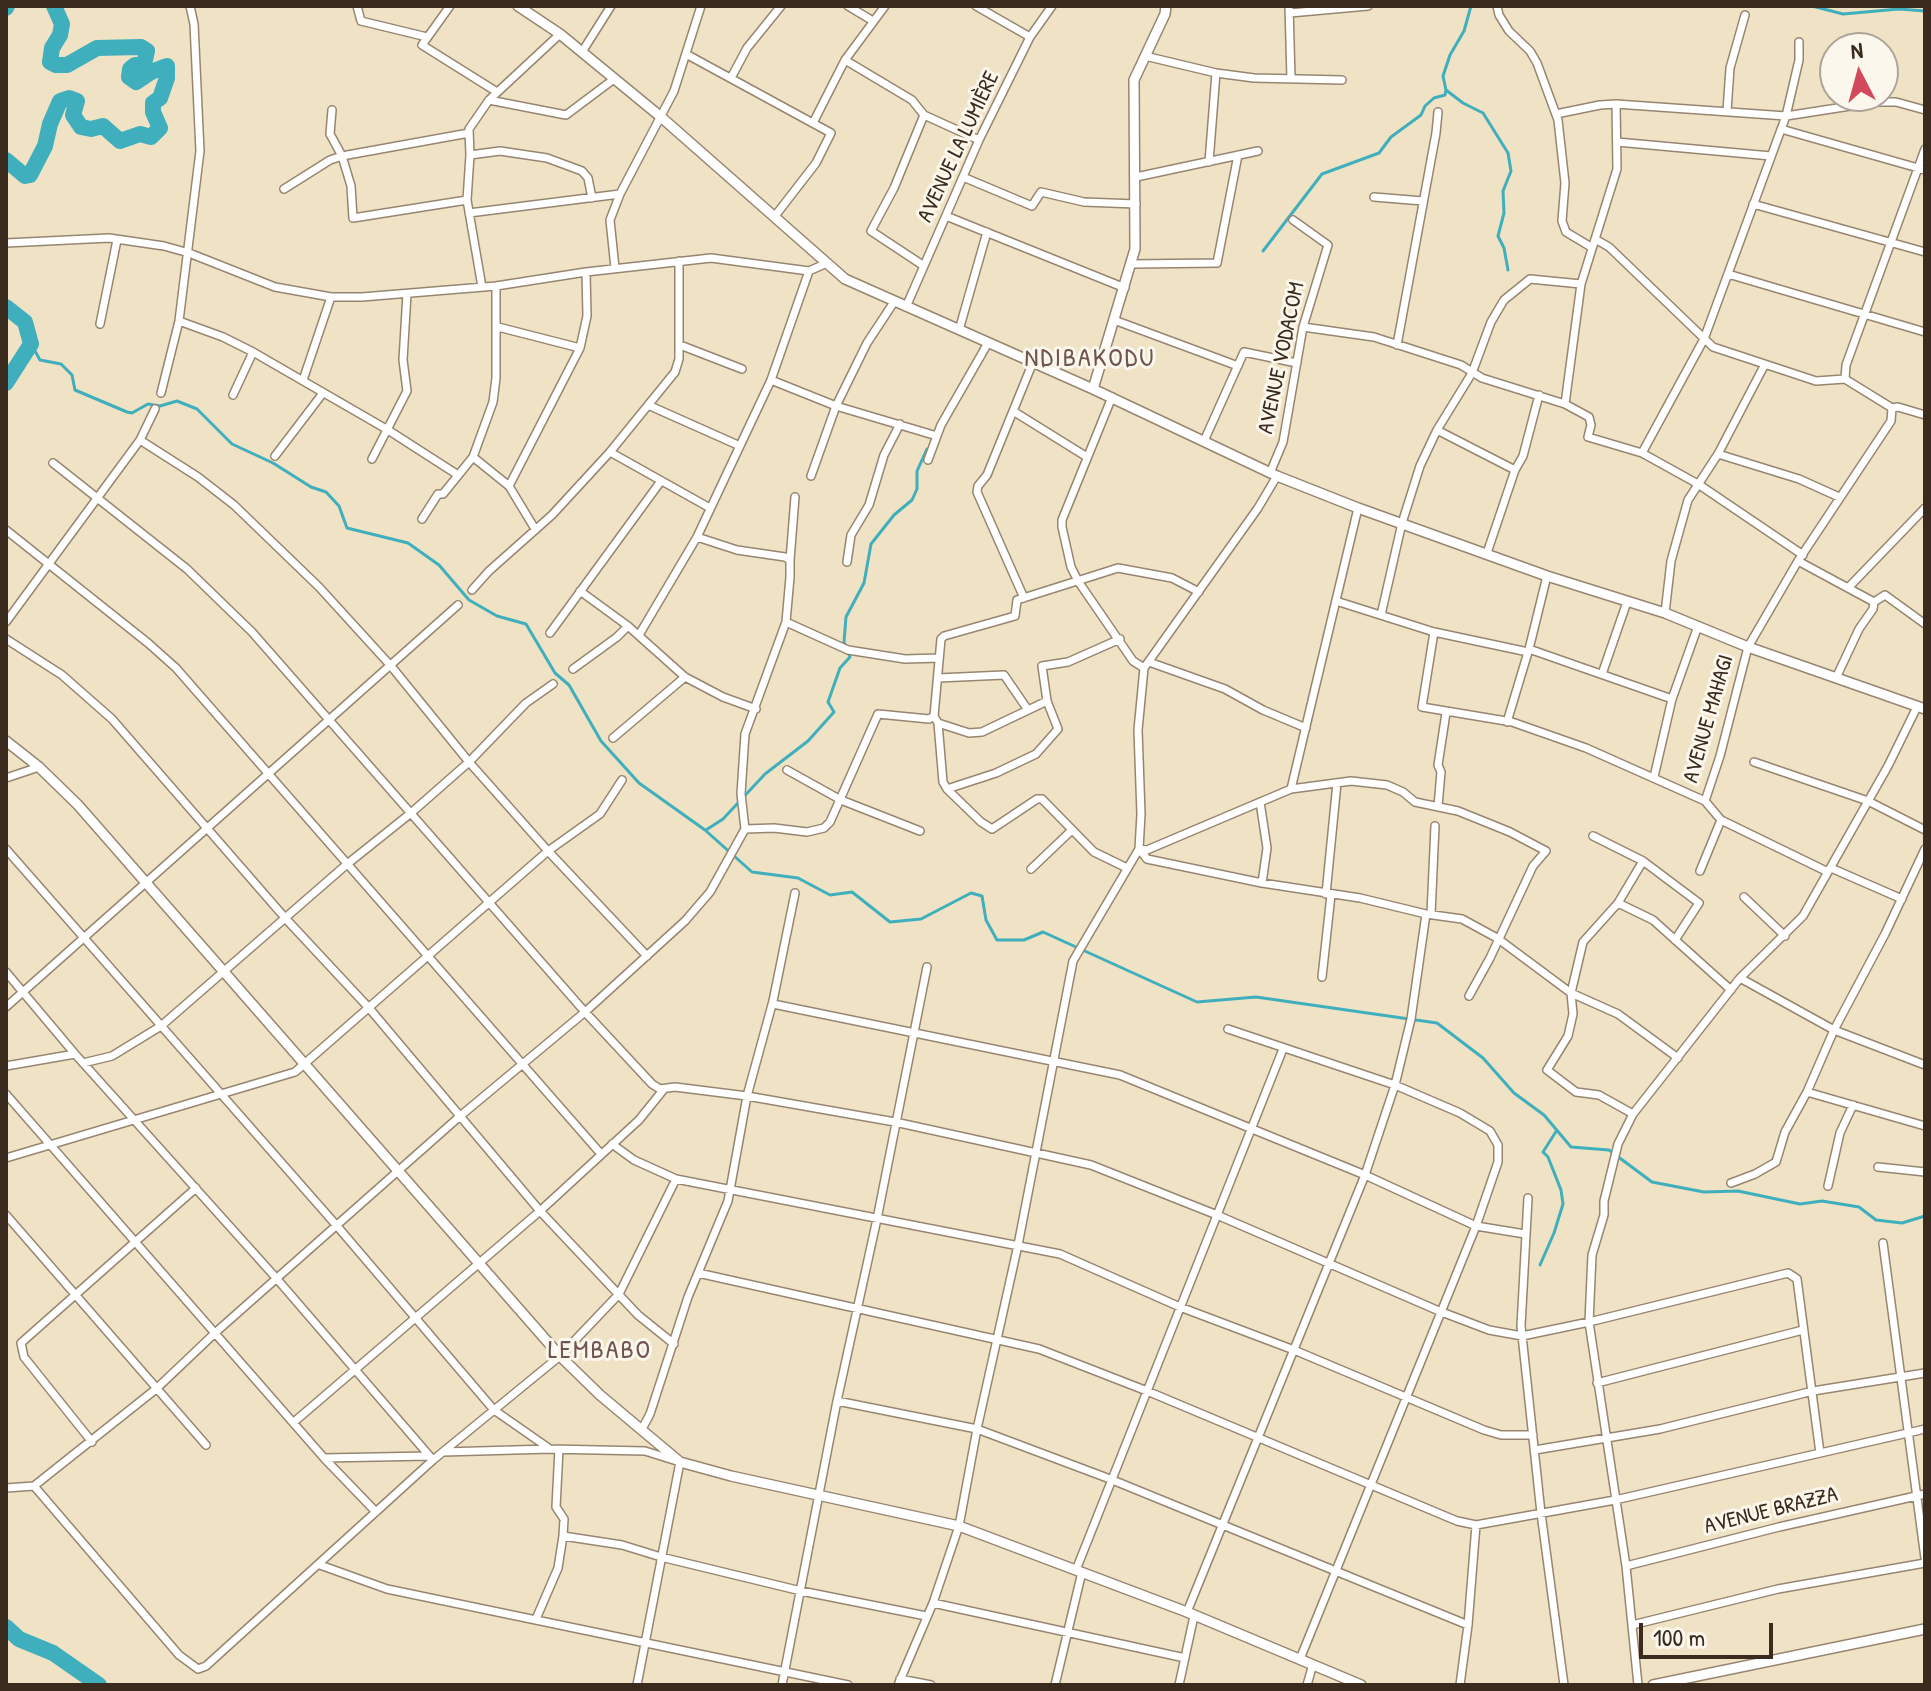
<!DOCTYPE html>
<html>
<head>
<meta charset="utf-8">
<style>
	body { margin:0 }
	#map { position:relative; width:1931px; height:1691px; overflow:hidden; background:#f0e2c4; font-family:"Patrick Hand",sans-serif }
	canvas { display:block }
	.frame { position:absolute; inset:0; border:8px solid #3b2a1e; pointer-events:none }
	.north { position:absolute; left:1819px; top:32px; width:80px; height:80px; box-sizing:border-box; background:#fbf7ec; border:2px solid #aea59a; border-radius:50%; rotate:354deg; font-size:22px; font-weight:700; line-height:32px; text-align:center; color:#3b2a1e }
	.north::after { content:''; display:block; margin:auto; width:28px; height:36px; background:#d1495b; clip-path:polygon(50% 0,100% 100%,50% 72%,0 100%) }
	.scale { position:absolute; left:1639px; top:1623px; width:134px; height:36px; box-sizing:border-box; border:4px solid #3b2a1e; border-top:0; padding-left:10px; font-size:24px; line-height:28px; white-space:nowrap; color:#3b2a1e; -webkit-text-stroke:6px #fbf7ec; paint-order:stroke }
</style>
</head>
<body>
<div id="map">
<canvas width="1931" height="1691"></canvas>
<div class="frame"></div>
<div class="north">N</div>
<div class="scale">100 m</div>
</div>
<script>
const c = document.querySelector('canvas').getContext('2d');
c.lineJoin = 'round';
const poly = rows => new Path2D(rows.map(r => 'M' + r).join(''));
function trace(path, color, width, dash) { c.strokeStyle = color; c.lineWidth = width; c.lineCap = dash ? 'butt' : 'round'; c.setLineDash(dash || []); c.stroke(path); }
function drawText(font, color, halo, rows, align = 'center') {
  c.font = font + ' "Patrick Hand",sans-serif'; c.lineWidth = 6; c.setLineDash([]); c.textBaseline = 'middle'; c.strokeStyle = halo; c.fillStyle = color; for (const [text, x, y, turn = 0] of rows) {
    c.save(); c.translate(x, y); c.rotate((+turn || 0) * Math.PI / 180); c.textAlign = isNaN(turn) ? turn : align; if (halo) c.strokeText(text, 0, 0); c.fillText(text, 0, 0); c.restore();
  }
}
trace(poly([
	[1471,6,1464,31,1450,55,1443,76,1446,90,1463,103,1483,113,1508,153,1511,171,1503,191,1504,213,1498,236,1504,248,1508,270],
	[1780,6,1811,6],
	[1812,6,1843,14,1899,9,1925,11],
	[1263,251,1322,174,1379,153,1391,137,1421,115,1425,106,1434,98,1445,95,1446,90],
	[31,344,40,360,61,364,72,375,75,390,127,412,132,413,148,404,160,406,177,401,197,409,232,444,273,463,311,487,326,492,339,506,347,528,408,543,439,565,469,600,497,616,526,624,555,673,569,685,601,741,639,783,705,830,752,872,798,878,830,895,852,892,890,922,921,919,971,893,982,896,986,920,997,940,1024,940,1043,932,1197,1002,1256,997,1437,1023,1483,1058,1514,1093,1544,1115,1571,1147,1609,1150,1652,1182,1704,1192,1738,1191,1800,1204,1822,1201,1859,1207,1876,1220,1902,1223,1925,1216],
	[706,830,723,819,765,774,808,741,834,712,828,702,840,668,850,657,844,642,846,617,864,583,871,544,894,515,912,500,917,489,917,471,927,449],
	[1540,1265,1554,1233,1563,1204,1561,1190,1548,1157,1543,1152,1557,1130]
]), '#40afbd', 3);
trace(poly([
	[6,8,7,6],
	[6,160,25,176,30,175,45,146,50,124,60,101,69,98,77,101,73,115,81,127,91,129,103,126,120,141,140,134,151,137,160,128,153,112,153,103,160,98,167,78,167,66,151,72,136,82,129,77,130,69,135,65,142,66,145,60,147,51,141,47,97,48,67,65,56,65,50,62,52,48,60,35,62,24,54,6],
	[6,307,25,322,31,344,6,383],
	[6,1627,19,1639,53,1653,99,1685]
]), '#40afbd', 16);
const minor = poly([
	[357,6,361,21,427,37],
	[450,6,422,45,497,92],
	[848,6,873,21],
	[976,6,1030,37],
	[1289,6,1291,79],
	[1497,6,1499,15,1509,31,1530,51,1537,63,1558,120,1565,183,1562,221,1566,232,1591,247],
	[1290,13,1368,6],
	[582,52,611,6],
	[686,54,831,133,816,163,775,216],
	[1145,56,1216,73,1254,78,1342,80],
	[845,60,912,100,924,115,979,140],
	[731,78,747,48,781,6],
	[489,100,566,115,614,79],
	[332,110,330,134,342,156,351,186,353,218,467,200],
	[1727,111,1730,68,1745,15],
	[1556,114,1600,105,1616,104,1786,116,1876,102,1896,102,1925,110],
	[924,115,894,188,871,231,924,266],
	[813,123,845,60,885,6],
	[1781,129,1925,170],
	[1617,142,1771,156],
	[470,155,500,151,547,158,582,171,588,178,592,198],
	[1209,162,1216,73],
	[963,177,1032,206,1041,192,1084,202,1136,204],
	[1136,177,1258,151],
	[284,189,330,160,342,156,469,133],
	[1374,197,1423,201],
	[1753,204,1925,252],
	[469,213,620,194],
	[946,216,1125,288],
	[1595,239,1609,247,1713,347,1816,381,1845,379],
	[6,243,109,238,164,246,189,253,275,287,331,297,362,297,496,286,586,272,711,258,809,271,827,263],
	[1132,264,1217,263,1238,155],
	[615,268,610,220,620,194,674,91,701,6],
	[1728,274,1925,332],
	[482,287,467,200,470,155,469,129,489,100,560,34],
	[906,307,979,140,1030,37,1052,6],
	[1114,320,1238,366],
	[179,321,223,337,253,352,388,430,458,475],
	[100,324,117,240],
	[498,327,580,348],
	[1303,327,1374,337,1461,365,1482,378,1565,404,1589,417,1591,425,1588,437,1642,453,1698,484,1803,555],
	[959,330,987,232],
	[680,345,742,369],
	[1397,345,1436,133,1438,112],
	[303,380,331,297],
	[771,380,836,406,937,436],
	[161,393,179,321,200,151,194,24,190,6],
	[233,395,253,352],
	[1112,397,1062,520,1062,527,1071,567,1078,581,1133,661,1144,668],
	[1565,404,1581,284,1617,169,1616,104],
	[648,405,740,446],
	[1892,408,1898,407,1925,415],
	[1013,411,1087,457],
	[1437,430,1515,470],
	[140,440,198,477,234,505,319,587,391,666,469,762,548,851,647,956],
	[1204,441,1244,352,1297,363],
	[610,452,710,508],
	[1642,453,1704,339,1786,116,1799,60,1799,42],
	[1718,454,1799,479,1839,497],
	[275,456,323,393],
	[473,457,509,486,535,529],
	[372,459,407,391,403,360,407,294],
	[928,460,941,425,988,343],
	[53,463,187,569,252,632,585,1012,652,1084,660,1089,675,1087,747,1096,895,1122,1091,1165,1217,1215,1439,1311,1489,1330,1522,1336,1589,1322,1788,1273,1797,1279,1820,1453],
	[1270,473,1283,442,1303,327,1328,245,1293,220],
	[811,476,836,406,867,343,894,302],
	[509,486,580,348,587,316,586,272],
	[422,519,438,494,443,494,473,457,493,402,496,378,496,286],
	[6,530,148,643,176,668,601,1154],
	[1487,553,1515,470,1523,456,1539,395],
	[790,560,795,497],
	[1798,561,1874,602,1885,595,1925,624],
	[847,562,851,535,869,505,884,455,900,424],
	[1848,588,1925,508],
	[472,590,489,571,552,515,610,452,675,372,679,359,679,261],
	[580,591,628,626,685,677,723,697,756,709],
	[1024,598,977,492,978,486,987,475,1033,362],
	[1336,601,1434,632,1528,652],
	[1665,613,1671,561,1688,500,1718,454,1764,366],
	[1381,615,1402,523,1420,466,1437,430,1472,373,1491,322,1504,300,1530,279,1581,284],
	[6,622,140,440,155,409],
	[786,622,848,650,905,659,939,658],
	[1434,632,1422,707,1512,722,1586,748,1705,801,1721,820,1828,872],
	[550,633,661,481],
	[639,635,697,537,771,380,809,271],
	[6,639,62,675,112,719,286,919,369,1008,540,1211,638,1315,674,1344],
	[1529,649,1672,699],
	[1149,662,1225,689,1263,710,1306,728],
	[573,669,617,637,628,626],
	[1602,674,1627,602],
	[938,678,1004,675,1028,710],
	[1836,678,1859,629,1873,609,1874,602],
	[934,716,938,723,943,782,947,789,981,822,992,829,1037,799,1042,799,1094,852,1127,868],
	[1507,722,1529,649,1547,576],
	[938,723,969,733,982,732,1047,701,1042,666,1068,662,1120,639],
	[613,738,685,677],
	[1754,762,1868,801,1925,830],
	[787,770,841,800,920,831],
	[1654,777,1672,699,1698,626],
	[6,778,39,767],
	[947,789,996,773,1036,754,1058,729,1047,701],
	[1291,789,1358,508],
	[1705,801,1720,756,1748,647,1798,561,1891,421,1892,408,1845,379,1846,365,1925,149],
	[1260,802,1267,848,1262,883],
	[1438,806,1441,772,1438,765,1446,713],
	[745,829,774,828,807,832,824,828,830,822,878,714,929,719,934,716,941,639,944,636,1015,616,1017,600,1118,568,1172,578,1199,592],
	[1593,836,1643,861,1699,903,1675,940],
	[6,849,337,1226,494,1410,550,1449],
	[1139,849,1147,850,1291,789,1351,781,1387,785,1403,792,1415,802,1458,811,1510,832,1546,851,1533,866,1490,958,1469,996],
	[1140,850,1147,859,1262,883,1360,898,1426,914,1462,919,1497,938,1571,993,1618,1014,1678,1058],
	[1831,868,1902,899],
	[1031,869,1072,830],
	[1700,871,1721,820],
	[1326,894,1337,783],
	[1744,897,1785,936],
	[1618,903,1653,920,1731,990],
	[1431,914,1435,826],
	[6,972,75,1054,277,1279,433,1460],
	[1322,977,1331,895],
	[1740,978,1834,1030,1925,1065],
	[773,1004,1120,1075,1365,1175,1476,1226,1525,1234],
	[6,1007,458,605],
	[1228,1029,1395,1085,1460,1113,1490,1131,1498,1145,1498,1162,1476,1226,1300,1659],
	[83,1063,112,1056,161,1026,346,865,411,813,469,762,526,703,553,684],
	[6,1066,75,1054],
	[1807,1092,1925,1126],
	[6,1094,324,1458,376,1512],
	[1633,1114,1599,1095,1576,1092,1547,1070,1568,1036,1573,1014,1571,993,1583,942,1618,903,1643,861],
	[612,1144,634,1160,676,1179,1060,1254,1180,1307,1294,1350,1484,1430,1501,1435,1533,1435],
	[6,1158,295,1072,548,851,600,814,622,780],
	[1878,1167,1925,1172],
	[1731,1183,1755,1174,1776,1162,1785,1132,1807,1092,1834,1030,1885,934,1925,849],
	[1828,1186,1840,1133,1853,1105],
	[1528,1198,1521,1326,1541,1513,1564,1685],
	[6,1215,206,1445],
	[1883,1243,1925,1558],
	[698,1273,1039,1349,1147,1391,1457,1521,1476,1525,1615,1500,1925,1429],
	[1597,1383,1803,1330],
	[837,1401,977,1429,1110,1479,1468,1625],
	[294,1422,540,1211,639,1120,664,1089],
	[642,1429,650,1414,688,1297,728,1201,747,1096,773,1001,795,893],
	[92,1442,24,1357,21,1343,196,1188],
	[1535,1450,1660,1429,1813,1391,1925,1373],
	[443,1452,550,1449,645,1451,680,1462,637,1685],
	[324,1458,429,1456],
	[34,1486,179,1655,198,1669,206,1666,433,1460,560,1356,619,1294,676,1179],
	[6,1488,34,1486,156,1389,216,1332,459,1117,585,1012,685,921,710,892,745,829,741,794,745,734,786,622,790,577,790,560,785,557,737,550,697,537],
	[563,1536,622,1545,661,1557,801,1591,926,1616],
	[320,1565,387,1589,848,1685],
	[1626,1566,1779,1527,1925,1494],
	[1076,1570,1283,1049],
	[933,1603,1185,1658],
	[1187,1612,1365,1175,1395,1085,1411,1019,1426,914],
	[536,1619,558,1568,563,1536,564,1519,556,1507,559,1449],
	[1632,1625,1778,1589,1925,1563],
	[900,1679,931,1685],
	[782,1685,837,1401,877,1219,927,967],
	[898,1685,933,1603,959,1526,977,1429,1018,1245,1073,961,1139,849,1141,814,1138,730,1144,668,1258,508,1277,476],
	[1055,1685,1082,1572],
	[1179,1685,1194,1616],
	[1307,1685,1313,1664],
	[1460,1685,1468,1625,1476,1525],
	[1638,1685,1626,1566,1589,1322,1592,1255,1604,1215,1604,1201,1618,1144,1633,1114,1740,978,1803,916,1888,766,1917,707]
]);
const tertiary = poly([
	[518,6,560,34,661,117,845,279,1093,389,1277,476,1358,508,1547,576,1665,613,1748,647,1925,709],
	[1093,389,1135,249,1134,80,1165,14,1166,6],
	[6,741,39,767,78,805,560,1356,600,1395,680,1462,731,1476,959,1526,1187,1612,1361,1685],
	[1653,1685,1925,1629]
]);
trace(minor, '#968671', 10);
trace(tertiary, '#968671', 12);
trace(minor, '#fff', 7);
trace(tertiary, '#fff', 9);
drawText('22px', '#3b2a1e', '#fbf7ec', [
	["AVENUE LA LUMIÈRE",959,147,-65],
	["AVENUE VODACOM",1282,358,-78],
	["AVENUE MAHAGI",1709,719,-74],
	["AVENUE BRAZZA",1771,1511,-14]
]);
c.letterSpacing = '2px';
drawText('26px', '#705452', '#fbf7ec', [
	["NDIBAKODU",1090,359],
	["LEMBABO",600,1351]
]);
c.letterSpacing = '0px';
</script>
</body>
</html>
